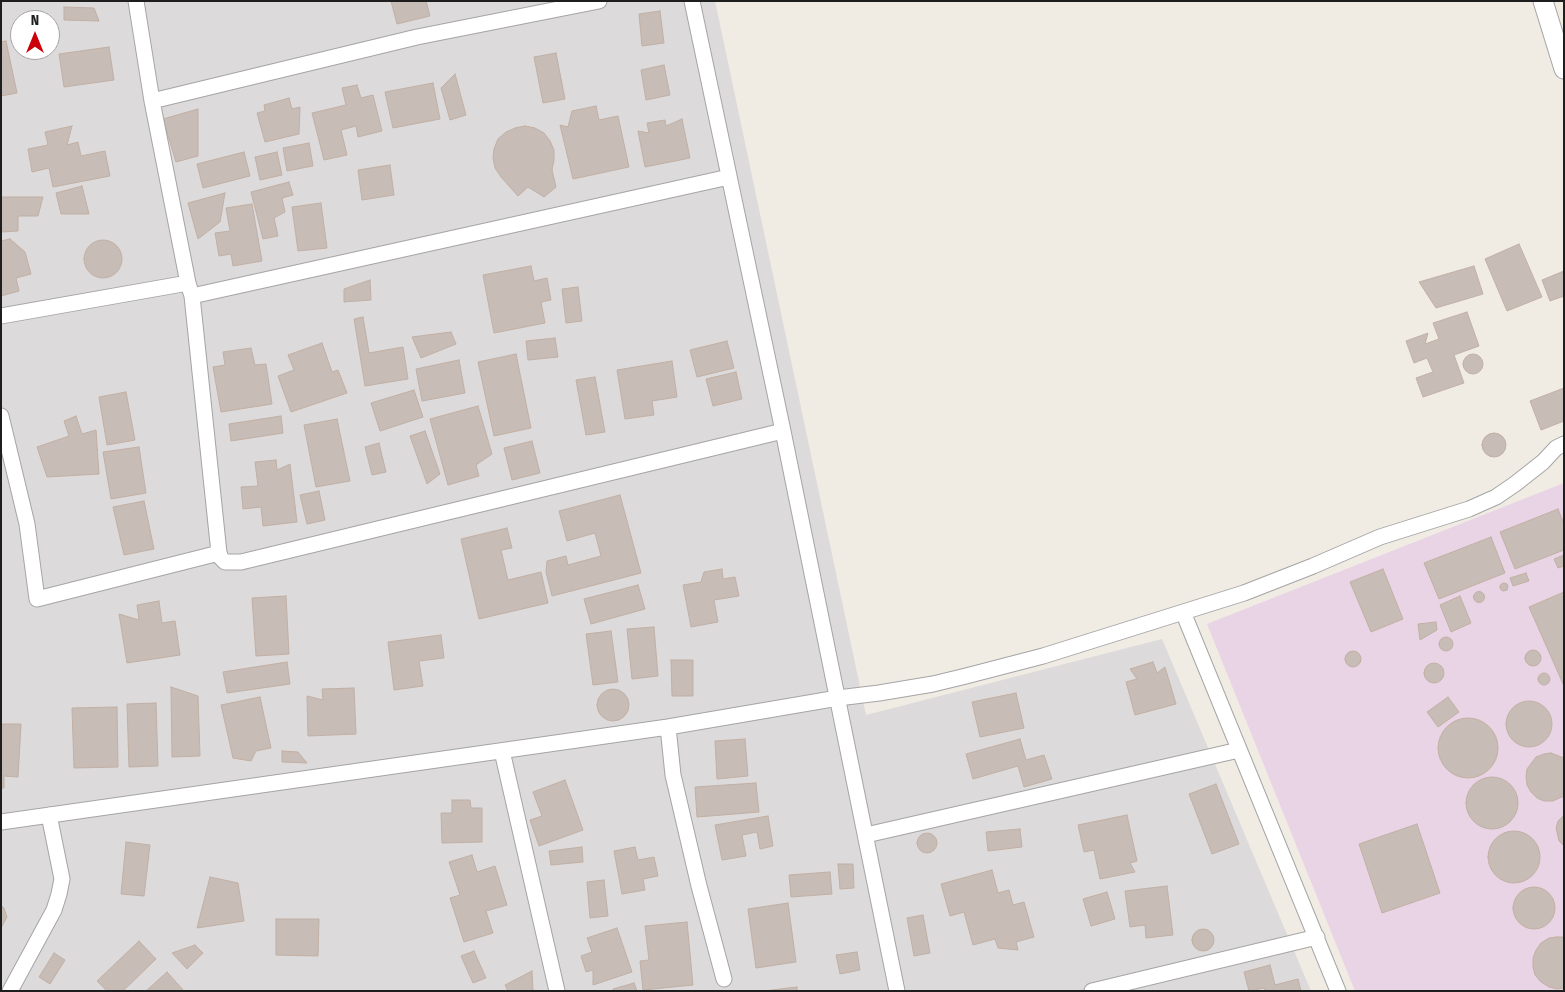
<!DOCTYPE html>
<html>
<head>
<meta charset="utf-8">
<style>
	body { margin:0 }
	#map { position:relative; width:1565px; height:992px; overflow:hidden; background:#f0ebe3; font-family:"Fira Sans Condensed",sans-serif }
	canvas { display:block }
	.frame { position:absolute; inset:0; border:2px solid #1e1e1e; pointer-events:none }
	.north { position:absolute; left:10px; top:10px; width:50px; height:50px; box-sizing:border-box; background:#fff; border:1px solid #a5a5a5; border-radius:50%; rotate:0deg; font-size:14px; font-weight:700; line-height:20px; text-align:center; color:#1e1e1e }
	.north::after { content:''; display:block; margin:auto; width:18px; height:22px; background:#cb0009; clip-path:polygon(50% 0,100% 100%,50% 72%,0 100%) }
</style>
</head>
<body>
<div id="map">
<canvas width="1565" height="992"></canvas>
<div class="frame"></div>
<div class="north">N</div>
</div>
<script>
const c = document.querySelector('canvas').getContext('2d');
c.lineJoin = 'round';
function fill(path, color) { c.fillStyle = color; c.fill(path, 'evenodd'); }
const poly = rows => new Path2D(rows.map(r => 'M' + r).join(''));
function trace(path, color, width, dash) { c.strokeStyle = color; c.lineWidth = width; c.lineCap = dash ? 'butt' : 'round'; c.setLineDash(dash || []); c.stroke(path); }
fill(poly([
	[1,1,715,1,866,715,1162,639,1311,991,1,991],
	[20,20,50,20,50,50,20,50]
]), '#dcdadb');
fill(poly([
	[1564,483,1564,991,1355,991,1207,624]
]), '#e9d4e6');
const building = poly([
	[391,1,426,1,430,16,397,24,391,1],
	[64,7,94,8,99,21,64,20,64,7],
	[660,11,664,43,642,46,639,14,660,11],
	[6,41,17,93,1,96,1,42,6,41],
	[109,47,114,80,64,87,59,54,109,47],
	[556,53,565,99,543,103,534,57,556,53],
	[664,65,670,95,646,100,641,70,664,65],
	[455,74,466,115,450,120,441,88,455,74],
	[433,83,440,119,393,128,385,92,433,83],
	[357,85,361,98,373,95,382,131,358,137,356,126,341,130,347,155,324,160,312,113,346,105,342,88,357,85],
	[289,98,292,109,300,107,299,134,265,142,257,113,265,111,264,105,289,98],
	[596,106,599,120,618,116,629,167,573,179,560,125,568,127,572,111,596,106],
	[198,109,198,156,176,162,163,119,198,109],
	[682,119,690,158,645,167,638,131,649,133,647,123,665,120,666,126,682,119],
	[72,126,67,145,78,142,81,156,105,151,110,176,53,187,49,168,32,172,28,149,48,145,45,132,72,126],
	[525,126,535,128,544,133,550,141,554,150,554,160,552,170,556,187,544,197,528,187,518,196,501,177,495,168,493,158,494,149,498,139,506,132,515,128,525,126],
	[309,143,313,166,287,171,283,148,309,143],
	[244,152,250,176,203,188,197,164,244,152],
	[277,152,282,175,260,180,255,157,277,152],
	[390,165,394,195,362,200,358,170,390,165],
	[289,182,293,195,282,198,285,212,274,218,278,236,263,239,251,192,289,182],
	[82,186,89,214,61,214,56,193,82,186],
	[225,193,220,222,198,239,188,203,225,193],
	[1,197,43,197,38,216,18,216,18,231,1,232,1,197],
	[321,203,327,248,298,251,292,207,321,203],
	[252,204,262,261,233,266,231,254,219,256,215,233,230,231,226,208,252,204],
	[10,239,25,252,31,274,16,278,19,291,1,296,1,241,10,239],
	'84 259a19 19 0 1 1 38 0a19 19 0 1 1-38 0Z',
	[1519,244,1542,297,1507,311,1485,259,1519,244],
	[531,266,534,281,547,278,551,300,541,302,545,323,494,333,483,275,531,266],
	[1474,266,1483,294,1436,308,1419,282,1474,266],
	[1564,271,1564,296,1550,301,1542,280,1564,271],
	[370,280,371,300,344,302,344,289,370,280],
	[578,287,582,321,566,323,562,289,578,287],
	[1467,312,1479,346,1454,355,1464,383,1423,397,1416,378,1433,372,1427,358,1414,363,1406,341,1428,333,1425,344,1439,339,1433,323,1467,312],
	[363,317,369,353,403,347,408,379,365,386,354,319,363,317],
	[451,332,456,344,421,358,412,337,451,332],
	[555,338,558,357,528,360,526,341,555,338],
	[727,341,734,368,697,377,690,350,727,341],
	[322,343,332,372,338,370,347,393,291,412,278,376,294,370,288,355,322,343],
	[251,348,255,365,266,364,272,404,221,412,213,367,225,365,223,352,251,348],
	[516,354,531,428,494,436,478,362,516,354],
	'1463 364a10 10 0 1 1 20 0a10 10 0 1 1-20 0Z',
	[459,360,465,393,422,401,416,369,459,360],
	[672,361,677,397,652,401,654,415,625,419,617,370,672,361],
	[736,372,742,399,713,406,706,379,736,372],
	[595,377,605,432,586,435,576,380,595,377],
	[1564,388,1564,421,1541,430,1530,401,1564,388],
	[414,390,423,417,380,431,371,403,414,390],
	[126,392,135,440,107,445,99,397,126,392],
	[478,406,492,454,476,465,479,476,448,485,430,419,478,406],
	[76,416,82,434,96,430,99,474,47,477,37,447,69,436,64,421,76,416],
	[281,416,283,433,231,441,229,424,281,416],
	[337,419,350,481,316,487,304,425,337,419],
	[425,431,440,474,427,484,410,436,425,431],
	'1482 445a12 12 0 1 1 24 0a12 12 0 1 1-24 0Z',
	[532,441,540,473,512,480,504,448,532,441],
	[379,443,386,472,372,475,365,447,379,443],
	[139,447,146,493,111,499,103,452,139,447],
	[276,460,277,470,290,464,297,522,263,526,261,507,243,509,241,487,258,486,255,462,276,460],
	[319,491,325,520,307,524,300,495,319,491],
	[620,495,641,573,552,596,546,572,547,561,566,556,568,565,601,556,595,533,567,541,559,511,620,495],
	[144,501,154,549,124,555,113,507,144,501],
	[1558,509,1564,524,1564,550,1515,569,1500,532,1558,509],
	[507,528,512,548,501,550,508,580,541,572,548,603,479,619,461,539,507,528],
	[1491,537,1505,573,1439,599,1424,563,1491,537],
	[1564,555,1564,566,1558,568,1554,559,1564,555],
	[722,569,723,579,735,577,739,596,714,600,718,622,691,627,683,585,701,582,704,572,722,569],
	[1383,569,1403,619,1371,632,1350,582,1383,569],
	[1526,573,1529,581,1513,586,1510,578,1526,573],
	'1500 587a4 4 0 1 1 8 0a4 4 0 1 1-8 0Z',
	[638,585,645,609,591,624,584,599,638,585],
	'1473.5 597a5.5 5.5 0 1 1 11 0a5.5 5.5 0 1 1-11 0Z',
	[1564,592,1564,686,1529,607,1564,592],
	[286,596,289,654,256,656,252,598,286,596],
	[1460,596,1471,623,1451,632,1440,605,1460,596],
	[159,601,162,623,175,621,180,655,127,663,119,614,139,620,137,605,159,601],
	[1436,622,1437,630,1420,640,1418,624,1436,622],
	[654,627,658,676,632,679,627,629,654,627],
	[611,631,618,682,593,685,586,634,611,631],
	[441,635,444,658,419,661,423,686,394,690,388,642,441,635],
	'1439 644a7 7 0 1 1 14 0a7 7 0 1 1-14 0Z',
	'1525 658a8 8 0 1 1 16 0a8 8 0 1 1-16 0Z',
	'1345 659a8 8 0 1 1 16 0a8 8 0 1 1-16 0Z',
	[671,660,693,660,693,696,672,696,671,660],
	[287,662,290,684,227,693,223,672,287,662],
	[1153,662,1157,673,1165,667,1176,704,1135,715,1126,682,1137,679,1130,669,1153,662],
	'1424 673a10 10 0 1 1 20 0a10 10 0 1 1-20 0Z',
	'1538 679a6 6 0 1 1 12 0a6 6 0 1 1-12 0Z',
	[171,687,198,696,200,756,172,757,171,687],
	[354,688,356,734,308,736,307,696,323,700,322,689,354,688],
	'597 705a16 16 0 1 1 32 0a16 16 0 1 1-32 0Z',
	[1016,693,1024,728,980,737,972,702,1016,693],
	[260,697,271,748,256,751,251,761,233,758,221,705,260,697],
	[1448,697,1459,712,1438,727,1427,712,1448,697],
	'1506 724a23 23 0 1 1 46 0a23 23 0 1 1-46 0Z',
	[156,703,158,766,129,767,127,704,156,703],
	[117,707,118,767,74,768,72,708,117,707],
	'1438 748a30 30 0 1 1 60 0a30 30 0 1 1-60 0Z',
	[1,724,21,724,18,777,4,776,4,788,1,788,1,724],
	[745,739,748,776,717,779,715,741,745,739],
	[1020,739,1026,760,1044,755,1052,779,1024,787,1018,766,973,779,966,754,1020,739],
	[282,751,298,752,307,763,282,762,282,751],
	[1551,753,1564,758,1564,796,1553,801,1544,801,1537,798,1531,792,1527,785,1526,777,1527,769,1536,757,1544,754,1551,753],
	'1466 803a26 26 0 1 1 52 0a26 26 0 1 1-52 0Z',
	[565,780,583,830,539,846,530,820,542,816,533,792,565,780],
	[756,783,759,812,697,817,695,787,756,783],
	[1216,784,1239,844,1212,854,1189,794,1216,784],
	[452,800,470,800,471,808,482,808,482,842,442,843,441,813,452,813,452,800],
	[1127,815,1137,861,1130,863,1135,872,1100,879,1094,850,1084,852,1078,825,1127,815],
	[1564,815,1564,846,1559,841,1556,828,1558,821,1564,815],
	[768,816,773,846,760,849,757,832,742,835,746,856,722,860,715,825,768,816],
	[1417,824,1440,893,1382,913,1359,844,1417,824],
	[1020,829,1022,847,988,851,986,832,1020,829],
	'1488 857a26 26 0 1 1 52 0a26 26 0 1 1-52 0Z',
	'917 843a10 10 0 1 1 20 0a10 10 0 1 1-20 0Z',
	[126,842,150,845,144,896,121,894,126,842],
	[582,847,583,862,551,865,549,851,582,847],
	[635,847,638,860,654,857,658,876,643,879,645,890,622,894,614,851,635,847],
	[472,855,477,872,495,866,507,905,486,911,493,933,464,942,450,898,460,895,449,862,472,855],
	[838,864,853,864,854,888,840,889,838,864],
	[992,870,998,893,1009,890,1013,905,1024,902,1034,937,1016,942,1018,950,998,948,995,939,973,945,964,912,950,916,941,884,992,870],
	[830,872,832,894,791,897,789,875,830,872],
	[210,877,238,883,244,921,197,928,210,877],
	[604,880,608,916,590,918,587,882,604,880],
	[1167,886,1173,935,1146,938,1145,925,1130,927,1125,891,1167,886],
	'1513 908a21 21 0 1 1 42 0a21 21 0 1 1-42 0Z',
	[1107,892,1115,919,1091,926,1083,899,1107,892],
	[788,903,796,962,756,968,748,909,788,903],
	[1,905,4,908,7,917,1,928,1,905],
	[923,915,930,953,914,956,907,918,923,915],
	[276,919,319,919,318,956,276,955,276,919],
	[687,922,693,985,643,990,640,961,649,960,645,926,687,922],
	[617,928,632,972,593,985,593,970,586,972,581,956,592,952,587,938,617,928],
	'1192 940a11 11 0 1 1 22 0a11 11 0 1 1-22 0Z',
	[1557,937,1564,937,1564,988,1557,989,1549,987,1541,982,1535,975,1533,967,1533,958,1536,950,1541,943,1549,938,1557,937],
	[139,941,156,959,123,991,107,991,97,981,139,941],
	[195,945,203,953,187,969,172,953,195,945],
	[474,951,486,978,473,983,461,956,474,951],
	[857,952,860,970,840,974,836,955,857,952],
	[54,953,65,960,50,984,39,977,54,953],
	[1270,965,1275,985,1298,979,1301,991,1265,991,1264,988,1249,991,1244,972,1270,965],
	[532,971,533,991,508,991,505,985,532,971],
	[167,972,184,991,146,991,167,972],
	[634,983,637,991,613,991,613,989,634,983],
	[797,987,797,991,764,991,797,987]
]);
fill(building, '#c8bcb6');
trace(building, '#c2b0a4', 1);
const minor = poly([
	[136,1,152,101,188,283,192,296,219,553,221,558,225,562,241,562,783,431],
	[692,1,783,431,897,991],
	[152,101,417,37,599,1],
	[192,296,729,177],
	[1,316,188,283],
	[1,416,27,524,37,599,219,553],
	[1183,612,1338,991],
	[668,727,673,775,699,886,724,979],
	[502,751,557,991],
	[1,822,668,727,838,698,879,693,933,684,966,676,1043,656,1244,593,1313,566,1380,537,1469,509,1496,497,1515,484,1543,462,1556,448,1564,444],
	[866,835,1239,750],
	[10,991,54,910,59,894,62,879,49,815],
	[1092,991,1317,937]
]);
const tertiary = poly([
	[1543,1,1564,69]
]);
trace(minor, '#a5a5a5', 17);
trace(tertiary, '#a5a5a5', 21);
trace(minor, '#fff', 15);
trace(tertiary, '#fff', 19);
</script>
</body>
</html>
